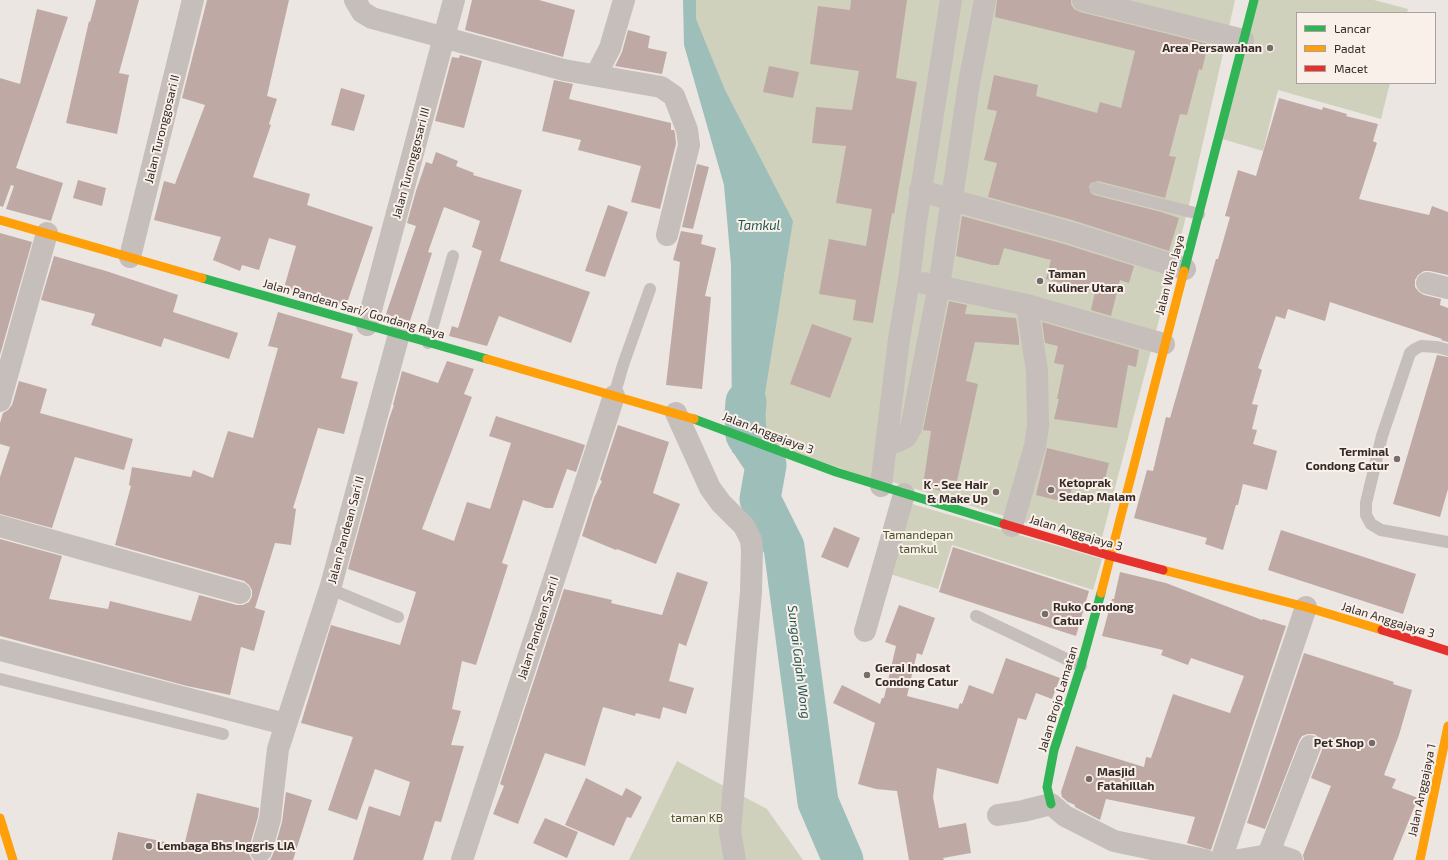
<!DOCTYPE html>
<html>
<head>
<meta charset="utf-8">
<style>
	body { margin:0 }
	#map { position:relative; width:1448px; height:860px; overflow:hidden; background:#ece6e2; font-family:"Exo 2",sans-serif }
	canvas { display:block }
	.legend { position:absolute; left:1296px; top:12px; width:140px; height:72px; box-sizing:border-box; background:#f9f0e9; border:1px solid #aba19c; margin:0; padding:5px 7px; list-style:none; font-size:12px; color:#362b29 }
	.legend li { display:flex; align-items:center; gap:8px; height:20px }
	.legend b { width:20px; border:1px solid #aba19c }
</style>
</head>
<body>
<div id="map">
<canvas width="1448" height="860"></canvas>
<ul class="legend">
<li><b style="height:5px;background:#30b455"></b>Lancar</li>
<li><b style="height:5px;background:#ff9f0a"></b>Padat</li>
<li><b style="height:5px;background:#e5322d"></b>Macet</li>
</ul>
</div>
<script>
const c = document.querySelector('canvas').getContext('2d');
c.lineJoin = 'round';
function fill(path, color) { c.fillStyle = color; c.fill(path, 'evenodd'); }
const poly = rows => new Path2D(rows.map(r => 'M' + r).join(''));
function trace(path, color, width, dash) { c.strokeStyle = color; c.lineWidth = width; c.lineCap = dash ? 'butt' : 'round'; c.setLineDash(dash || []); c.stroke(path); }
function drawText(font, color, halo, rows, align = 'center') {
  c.font = font + ' "Exo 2",sans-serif'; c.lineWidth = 4; c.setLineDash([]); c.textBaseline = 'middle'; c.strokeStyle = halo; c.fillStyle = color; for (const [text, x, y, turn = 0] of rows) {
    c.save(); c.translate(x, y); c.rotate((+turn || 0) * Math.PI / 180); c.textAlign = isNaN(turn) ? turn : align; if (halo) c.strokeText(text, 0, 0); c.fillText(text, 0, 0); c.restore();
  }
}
fill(poly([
	[694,0,947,0,877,481,746,435,785,272,694,20],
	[952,0,1235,0,1188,209,1100,545,889,481],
	[1255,0,1374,0,1408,9,1407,13,1297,13,1297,83,1390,83,1381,119,1278,90,1263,151,1219,138],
	[895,499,1102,559,1093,590,952,545,938,589,874,569],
	[677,761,767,809,803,860,629,860]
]), '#cfd1bc');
fill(poly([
	[683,0,696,0,696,19,725,90,793,221,753,467,732,452,731,265,724,185,684,45]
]), '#9ebeba');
trace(poly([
	[746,402,745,414,746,435,766,465,760,499,784,547,818,802,843,860]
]), '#9ebeba', 41);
fill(poly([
	[96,0,139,0,119,73,129,75,117,134,66,123,89,21,90,22],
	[207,0,289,0,267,96,277,99,269,124,271,125,253,177,310,194,307,205,373,227,346,306,284,288,296,246,269,238,259,270,242,265,240,271,213,260,221,237,154,220,164,181,175,184,205,105,182,98],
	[472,0,539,0,575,10,563,57,465,30],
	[851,0,907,0,896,78,917,82,894,214,892,213,873,323,853,320,856,300,819,294,829,239,866,246,872,209,836,203,846,146,812,143,816,107,852,110,859,71,810,64,818,6,850,10],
	[997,0,1071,0,1071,4,1074,9,1080,12,1208,44,1202,70,1199,69,1187,115,1180,114,1169,156,1176,157,1165,198,1098,181,1091,183,1089,187,1091,193,1094,195,1161,212,1179,218,1169,251,1072,220,988,197,997,163,984,160,997,111,987,109,994,75,1038,85,1036,96,1097,113,1100,102,1121,108,1135,51,995,17],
	[37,9,68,17,16,168,63,183,51,221,6,209,14,186,11,185,3,207,0,206,0,78,20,84],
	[628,30,650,36,648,48,667,52,662,74,615,66,622,52],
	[460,55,482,61,464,128,435,121,452,57,459,58],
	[769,66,799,72,793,98,763,92],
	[554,80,573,84,569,99,671,123,671,130,674,130,675,133,676,144,660,209,631,202,641,166,578,150,581,140,542,131],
	[341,88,365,95,354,131,331,125],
	[1279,98,1322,110,1323,107,1347,114,1346,116,1378,124,1373,141,1377,143,1359,199,1429,215,1432,206,1448,212,1448,275,1430,271,1424,271,1418,275,1415,280,1415,287,1419,292,1424,295,1441,299,1440,305,1448,308,1448,342,1441,340,1442,339,1330,302,1325,321,1288,309,1285,319,1276,316,1258,368,1262,370,1252,404,1258,405,1252,429,1257,430,1253,444,1277,451,1267,490,1243,484,1238,505,1236,505,1223,550,1205,544,1207,538,1134,518,1147,470,1153,471,1166,417,1170,418,1216,259,1218,259,1230,217,1225,216,1238,170,1256,176],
	[436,152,458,161,456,166,474,173,473,175,522,190,500,261,590,292,571,343,499,316,487,346,449,336,452,326,458,328,482,251,472,247,480,221,444,207,428,252,432,253,409,324,385,317,416,226,407,223,416,191,426,162,432,164],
	[697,164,709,167,693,229,682,227],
	[78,180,106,188,102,206,73,198],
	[608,205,628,212,605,277,585,271],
	[962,216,1064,244,1134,266,1129,283,1120,280,1111,316,1091,310,1095,292,1046,279,1051,260,1004,248,999,265,992,265,956,256],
	[681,231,703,235,701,244,716,248,705,296,711,297,702,389,666,385,680,262,673,260],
	[0,233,32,242,0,355],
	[54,256,106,271,178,295,173,312,238,333,229,359,164,338,161,347,91,325,95,314,41,300],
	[949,301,967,305,965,314,1016,318,1019,338,1019,345,975,342,966,381,978,384,957,481,942,479,941,491,923,486,931,431,923,430],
	[278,312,353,334,341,378,358,382,344,434,318,428,293,508,296,509,291,545,275,543,255,608,265,611,254,651,241,647,230,695,187,686,0,636,0,539,62,556,49,599,108,609,110,601,191,621,199,595,237,605,243,605,249,602,252,596,252,590,249,585,244,581,115,545,131,486,129,485,132,467,191,477,193,470,213,478,228,431,253,438,278,348,268,346],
	[1042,322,1139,350,1136,367,1128,365,1117,428,1054,419,1059,399,1057,399,1064,365,1054,363,1058,346,1045,343],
	[812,324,852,338,830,398,790,384],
	[1437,355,1448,357,1448,489,1440,517,1393,504],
	[447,361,474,369,464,394,472,397,422,529,454,541,467,502,490,509,511,443,489,436,496,416,585,445,576,472,567,469,553,508,546,508,523,500,502,563,508,565,476,665,462,661,452,709,461,711,451,745,464,746,441,822,435,821,423,860,353,860,369,806,400,816,410,782,375,769,357,820,328,810,353,737,301,723,331,625,400,645,416,592,348,569,389,419,394,405,393,405,402,371,438,383],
	[19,381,47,389,40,413,133,439,124,470,75,457,52,528,0,514,0,477,10,447,0,444,0,423,3,413,8,410,12,405],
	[618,425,669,442,653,493,680,504,656,564,617,549,616,550,582,536,594,498,602,481,600,480],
	[1047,448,1109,463,1103,487,1074,480,1068,503,1036,495],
	[834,527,860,538,848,568,821,557],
	[1281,530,1416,574,1403,614,1268,570],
	[953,547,1089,591,1076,636,939,592],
	[677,572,708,582,686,646,679,643,669,681,694,688,686,714,663,707,660,719,636,713,635,716,603,707,585,766,545,753,518,824,493,814,504,786,500,784,564,589,612,600,611,603,662,615],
	[1120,572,1166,583,1262,620,1263,619,1286,626,1211,850,1187,843,1195,817,1106,799,1100,820,1075,807,1075,805,1068,802,1062,797,1061,792,1076,746,1144,767,1146,757,1151,758,1173,694,1230,713,1244,676,1191,658,1188,665,1161,655,1163,650,1102,636,1112,599,1114,599],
	[899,605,935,618,922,655,917,653,907,696,958,709,960,703,962,704,969,685,993,694,1006,658,1060,678,1052,699,1036,693,1026,720,1018,718,998,784,937,768,933,797,939,828,966,823,971,853,943,858,944,860,909,860,897,791,876,789,858,784,875,723,833,703,842,685,880,704,882,698,884,698,896,646,885,642],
	[1304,653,1394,682,1393,684,1412,690,1399,735,1384,775,1396,779,1392,788,1418,798,1393,860,1304,860,1303,855,1331,786,1311,778,1322,750,1322,744,1320,738,1314,734,1308,734,1302,736,1299,741,1265,829,1247,823],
	[586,778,622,796,626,788,642,797,631,818,627,817,614,846,565,825],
	[286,792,312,800,293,860,270,860,273,854,282,822],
	[197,793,259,808,258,817,249,848,249,854,252,860,112,860,118,832,184,846],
	[545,818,578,832,567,858,533,843]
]), '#bfa9a4');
trace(poly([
	[1096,188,1199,214],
	[428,343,453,256],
	[1448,350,1437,347,1421,346,1415,349,1410,353,1382,436,1366,503,1366,515,1371,524,1381,530,1448,542],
	[614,396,623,365,650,289],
	[330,589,398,617],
	[976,616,1081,666],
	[0,679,223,734]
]), '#c5beba', 12);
trace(poly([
	[355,0,362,12,372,18,564,70,661,87,674,96,687,130,689,145,667,235],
	[1083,0,1243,40],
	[596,75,610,48,624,0],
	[920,190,952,200,1068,232,1185,269],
	[130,257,193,0],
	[924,283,1027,305,1164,344],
	[1427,283,1448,288],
	[367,325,454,0],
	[0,401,47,233],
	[676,413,710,488,721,503,744,526,751,540,752,550,751,592,730,832,735,860],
	[887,440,896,442,906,437,911,428,939,286,969,83,985,0],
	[881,486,899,339,909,280,916,222,951,0],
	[0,526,240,593],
	[1012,526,1035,446,1038,426,1037,371,1027,305],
	[865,631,904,494],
	[0,650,285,724],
	[998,815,1023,811,1051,804,1065,816,1114,841,1205,860],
	[261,851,270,819,278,749,330,589,399,334],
	[1268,855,1310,746],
	[462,860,614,396],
	[1221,860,1306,607],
	[1239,860,1268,855,1280,856,1292,860]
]), '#c5beba', 22);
trace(poly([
	[1184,271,1254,0],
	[202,278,487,359],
	[694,419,836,472,1004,524],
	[1051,804,1047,787,1054,750,1081,666,1101,593]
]), '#30b455', 9);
trace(poly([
	[0,220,202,278],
	[487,359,694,419],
	[1163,570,1306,607,1382,630],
	[1101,593,1184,271],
	[0,818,13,860],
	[1420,860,1448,726]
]), '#ff9f0a', 9);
trace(poly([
	[1004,524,1111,556,1163,570],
	[1382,630,1448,651]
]), '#e5322d', 9);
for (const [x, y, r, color] of [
	[1270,48,4,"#766c6a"],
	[1040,281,4,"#766c6a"],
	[1397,459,4,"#766c6a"],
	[1051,490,4,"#766c6a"],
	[996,492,4,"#766c6a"],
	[1045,614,4,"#766c6a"],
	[867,675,4,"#766c6a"],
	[1372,743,4,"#766c6a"],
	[1089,779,4,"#766c6a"],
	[149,846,4,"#766c6a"]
]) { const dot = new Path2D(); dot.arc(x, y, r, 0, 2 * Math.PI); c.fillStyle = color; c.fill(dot); trace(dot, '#f9f0e9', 1.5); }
drawText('bold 12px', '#362b29', '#f9f0e9', [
	["Area Persawahan",1262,48,"right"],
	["Taman",1048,274],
	["Kuliner Utara",1048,288],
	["Terminal",1389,452,"right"],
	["Condong Catur",1389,466,"right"],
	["Ketoprak",1059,483],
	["Sedap Malam",1059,497],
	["K - See Hair",988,485,"right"],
	["& Make Up",988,499,"right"],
	["Ruko Condong",1053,607],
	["Catur",1053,621],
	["Gerai Indosat",875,668],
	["Condong Catur",875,682],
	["Pet Shop",1364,743,"right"],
	["Masjid",1097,772],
	["Fatahillah",1097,786],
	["Lembaga Bhs Inggris LIA",157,846]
], 'left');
drawText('12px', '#362b29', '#f9f0e9', [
	["Jalan Turonggosari II",162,129,-76],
	["Jalan Turonggosari III",411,163,-75],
	["Jalan Wira Jaya",1170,275,-75],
	["Jalan Pandean Sari/ Gondang Raya",354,309,16],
	["Jalan Anggajaya 3",768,433,21],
	["Jalan Pandean Sari II",346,530,-75],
	["Jalan Anggajaya 3",1076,533,17],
	["Jalan Anggajaya 3",1388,620,17],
	["Jalan Pandean Sari I",538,628,-72],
	["Jalan Brojo Lamatan",1058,699,-73],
	["Jalan Anggajaya 1",1422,790,-78]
]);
drawText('12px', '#49532e', '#f9f0e9', [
	["Tamandepan",918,535],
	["tamkul",918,549],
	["taman KB",697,818]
]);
drawText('italic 13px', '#205553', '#f9f0e9', [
	["Tamkul",759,226],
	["Sungai Gajah Wong",799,662,83]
]);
</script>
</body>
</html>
